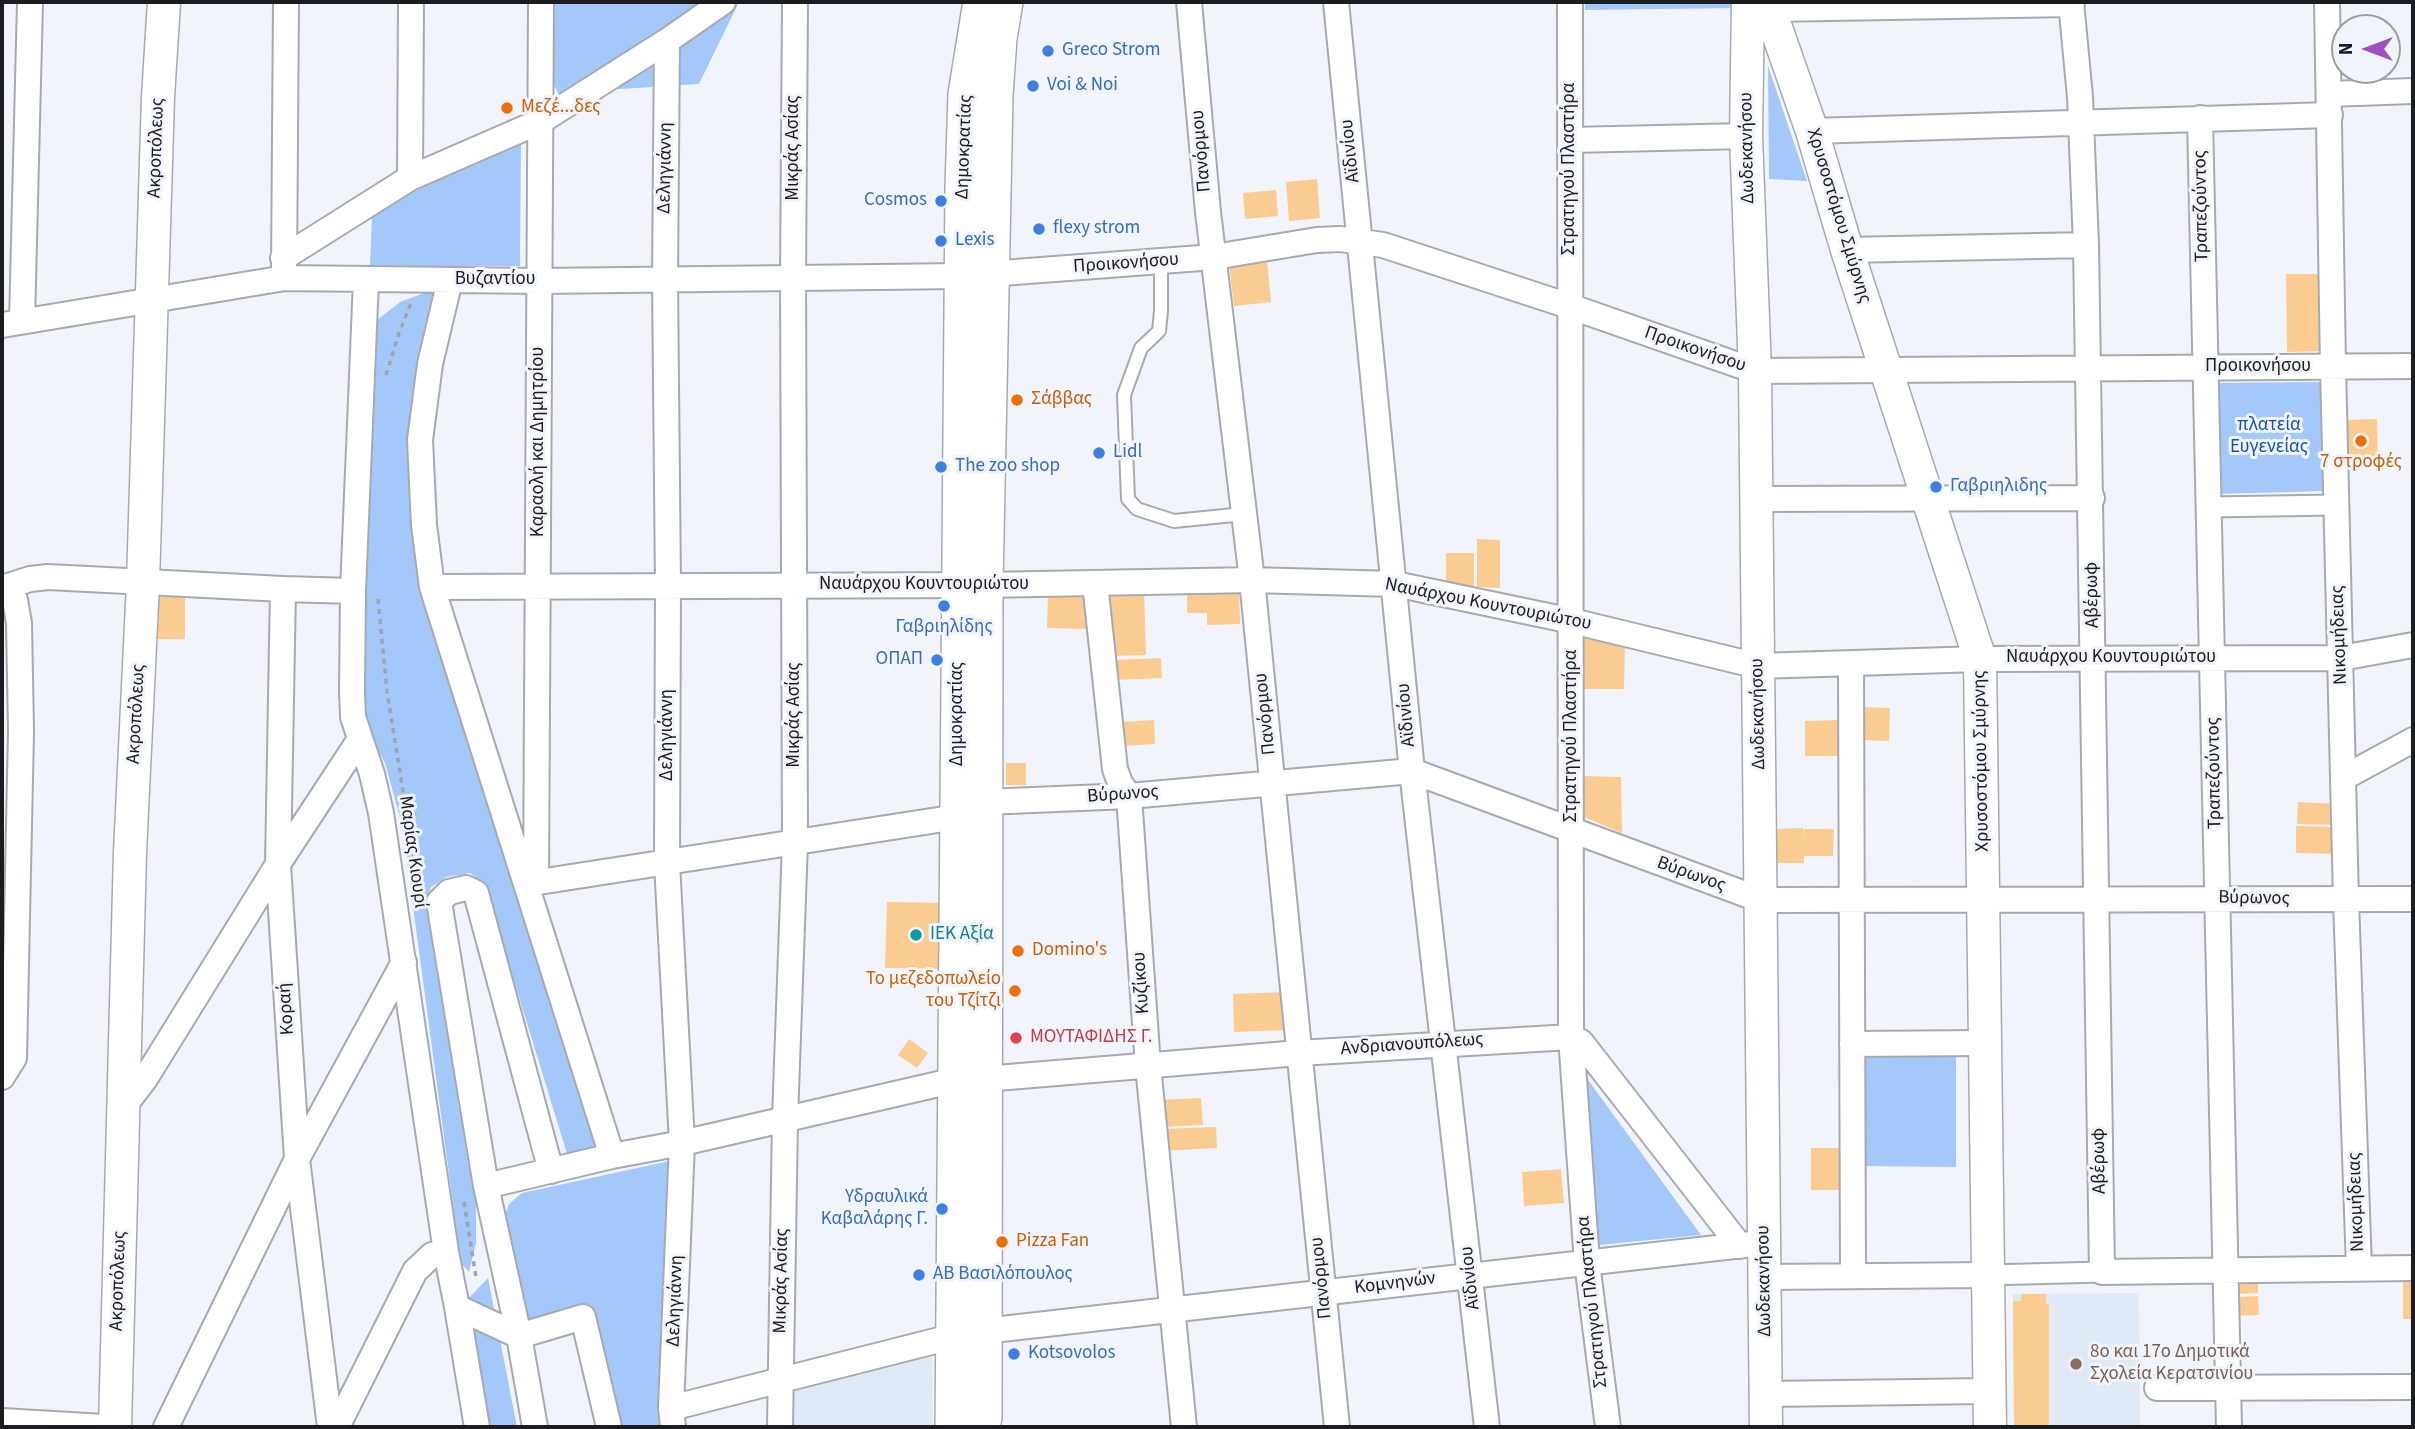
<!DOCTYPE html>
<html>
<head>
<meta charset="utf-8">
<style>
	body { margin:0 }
	#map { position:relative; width:2415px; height:1429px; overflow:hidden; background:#f1f5fb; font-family:"Source Sans 3",sans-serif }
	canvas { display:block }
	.frame { position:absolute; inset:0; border:4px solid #1b1c1f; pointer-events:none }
	.north { position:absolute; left:2331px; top:14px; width:70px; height:70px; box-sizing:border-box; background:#f1f5fb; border:2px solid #9b9ea3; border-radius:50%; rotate:270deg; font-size:19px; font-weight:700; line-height:28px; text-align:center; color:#1b1c1f }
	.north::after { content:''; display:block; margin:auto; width:24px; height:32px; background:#a050c0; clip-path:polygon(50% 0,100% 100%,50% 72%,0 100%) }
</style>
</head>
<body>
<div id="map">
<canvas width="2415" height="1429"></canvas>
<div class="frame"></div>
<div class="north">N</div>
</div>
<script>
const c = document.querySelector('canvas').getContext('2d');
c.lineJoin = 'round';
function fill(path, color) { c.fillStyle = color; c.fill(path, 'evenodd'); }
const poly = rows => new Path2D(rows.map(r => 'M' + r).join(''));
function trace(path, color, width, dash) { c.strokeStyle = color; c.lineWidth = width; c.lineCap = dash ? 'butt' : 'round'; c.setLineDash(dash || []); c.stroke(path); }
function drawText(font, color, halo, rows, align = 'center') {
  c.font = font + ' "Source Sans 3",sans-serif'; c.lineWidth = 6; c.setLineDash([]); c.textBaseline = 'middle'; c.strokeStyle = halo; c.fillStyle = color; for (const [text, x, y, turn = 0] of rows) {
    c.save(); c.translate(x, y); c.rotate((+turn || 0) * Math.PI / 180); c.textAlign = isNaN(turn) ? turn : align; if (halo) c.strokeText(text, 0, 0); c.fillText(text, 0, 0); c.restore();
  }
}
fill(poly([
	[2139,1293,2140,1427,2014,1427,2013,1294],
	[932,1350,933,1427,791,1427,792,1391]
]), '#e0e9f6');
fill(poly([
	[541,2,739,2,699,84,558,93,541,60],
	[1585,2,1737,2,1737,8,1585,10],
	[1768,66,1807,181,1769,179],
	[509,136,521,138,520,266,370,266,372,215],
	[435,289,446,289,426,375,425,561,606,1150,568,1157,484,883,470,873,446,877,430,888,430,911,476,1201,476,1243,469,1272,461,1263,402,825,385,763,365,726,359,644,372,324,400,302],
	[2323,382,2325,491,2216,494,2211,383],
	[1860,1050,1956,1050,1956,1167,1860,1166],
	[1583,1073,1701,1235,1599,1245],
	[674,1160,667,1427,616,1427,587,1306,526,1327,502,1224,509,1204,522,1193],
	[488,1278,517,1427,486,1427,465,1302]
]), '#a4c8f9');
fill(poly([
	[1317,179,1320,218,1289,221,1286,182],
	[1276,190,1278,216,1245,219,1243,193],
	[1267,260,1271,302,1234,306,1229,264],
	[2286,274,2325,274,2326,351,2287,352],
	[2377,419,2378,462,2344,462,2344,420],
	[1477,539,1500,540,1500,588,1477,587],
	[1446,553,1474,553,1474,587,1446,587],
	[1144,589,1146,655,1111,656,1109,591],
	[1048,592,1089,594,1088,629,1047,628],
	[1239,592,1240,624,1207,625,1207,613,1187,613,1187,593],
	[185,596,185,639,153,639,152,597],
	[1583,632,1625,643,1624,689,1582,689],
	[1161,658,1162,678,1114,680,1112,660],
	[1861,707,1890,708,1889,741,1860,740],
	[1154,720,1155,744,1123,746,1121,722],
	[1838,720,1838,756,1805,756,1805,721],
	[1006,763,1026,763,1026,785,1006,785],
	[1582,776,1621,777,1622,833,1582,816],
	[2298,802,2339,804,2339,825,2297,824],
	[2296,826,2338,827,2338,854,2296,853],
	[1803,828,1803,836,1804,829,1834,829,1833,856,1804,856,1804,863,1775,863,1774,829],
	[887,902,948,903,946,969,885,968],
	[1285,992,1286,1030,1234,1032,1233,994],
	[909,1039,928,1053,917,1068,898,1055],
	[1201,1098,1203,1125,1159,1127,1158,1100],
	[1216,1127,1217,1148,1160,1151,1159,1129],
	[1811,1148,1843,1148,1842,1190,1811,1190],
	[1561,1169,1564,1203,1524,1206,1522,1172],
	[2403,1277,2413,1277,2413,1319,2403,1319],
	[2235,1279,2258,1279,2258,1293,2235,1294],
	[2021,1294,2046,1294,2046,1304,2049,1304,2049,1427,2014,1427,2013,1301,2021,1301],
	[2258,1296,2259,1315,2236,1316,2236,1297]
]), '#facc92');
const service = poly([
	[1161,261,1161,311,1159,331,1141,348,1124,395,1128,499,1137,509,1174,521,1244,514]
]);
const pedestrian = poly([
	[2209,507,2336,505],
	[1988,1275,2102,1272]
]);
const minor = poly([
	[1189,2,1208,212,1252,580,1337,1427],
	[1336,2,1412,771,1487,1427],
	[1570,2,1571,1037,1587,1263,1608,1427],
	[2071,2,2080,97,2086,245,2102,1272,2413,1268],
	[2327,2,2333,367,2346,900,2359,1268],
	[1770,9,2072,4],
	[667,41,665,279,668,586,667,863,682,1143,671,1408,673,1427],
	[2329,94,2413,91],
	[2200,118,2229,1427],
	[1812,131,2330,115],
	[1571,140,1746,136],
	[410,178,411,2],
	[1847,250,2086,245],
	[283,258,410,178,541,121,667,41,723,2],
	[284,271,286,2],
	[366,280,353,591,352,692,353,717,372,774,381,813,446,1252,457,1307,477,1427],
	[450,280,430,364,420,440,424,525,432,587,612,1156],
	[22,321,30,2],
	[2,325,285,278,540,281,962,276,1214,257,1317,240,1340,239,1383,245,1569,306,1755,371,2413,366],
	[1756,499,2092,498],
	[1095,583,1115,769,1120,783,1129,796,1148,1066,1184,1427],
	[432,587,985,585,1252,580,1395,584,1572,621,1758,666,1980,659,2341,658,2413,645],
	[2,588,30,579,48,577,283,589,353,591],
	[283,589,278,864,297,1159,330,1427],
	[1851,665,1853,1276],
	[2345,777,2413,740],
	[985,802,1129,796,1412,771,1761,900,2413,899],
	[536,882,541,2],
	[526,884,957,817],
	[1852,1044,1985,1043],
	[2,1077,14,1058,21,731,19,623,15,600,8,587],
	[984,1079,1299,1053,1571,1037,1581,1042,1740,1246],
	[125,1105,145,1079,278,864,360,739],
	[486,1186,612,1156,682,1143,956,1080],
	[1765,1277,1988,1275],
	[457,1307,519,1336,583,1317,609,1427],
	[984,1331,1752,1244],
	[2157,1388,2413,1387],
	[1766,1394,1989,1391],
	[671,1408,955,1336],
	[2,1421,104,1427],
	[166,1427,297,1159,404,962],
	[337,1427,415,1271,432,1255,446,1252],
	[535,1427,519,1336,486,1186,439,902,449,892,466,888,476,893,551,1171],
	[780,1427,785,1119,795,842,793,278,795,2]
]);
const tertiary = poly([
	[1748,2,1746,136,1755,371,1766,1427],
	[1767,2,1812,131,1847,250,1980,659,1990,1427],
	[115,1427,130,852,143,583,158,97,164,2]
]);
const secondary = poly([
	[953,1427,963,187,966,94,981,2],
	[982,1427,984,1417,985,585,995,95,999,38,1005,2]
]);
trace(service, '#a6aab0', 16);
trace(pedestrian, '#a6aab0', 23);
trace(minor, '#a6aab0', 28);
trace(tertiary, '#a6aab0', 35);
trace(secondary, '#a6aab0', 38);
trace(poly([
	[386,375,399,333,411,303],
	[378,599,387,691,406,810],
	[464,1202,476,1277]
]), '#a0a3a8', 3.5, [5, 5]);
trace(service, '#fff', 12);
trace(pedestrian, '#fff', 19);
trace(minor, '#fff', 24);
trace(tertiary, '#fff', 32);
trace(secondary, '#fff', 35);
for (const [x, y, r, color] of [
	[1048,51,7,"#3f7fe0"],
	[1033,86,7,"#3f7fe0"],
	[507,108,7,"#e8710a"],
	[941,201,7,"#3f7fe0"],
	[1039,229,7,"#3f7fe0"],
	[941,241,7,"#3f7fe0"],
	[1017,400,7,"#e8710a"],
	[2361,441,7,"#e8710a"],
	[1099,453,7,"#3f7fe0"],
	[941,467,7,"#3f7fe0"],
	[1936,487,7,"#3f7fe0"],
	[944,606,7,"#3f7fe0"],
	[937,660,7,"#3f7fe0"],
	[916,935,7,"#0f9aa8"],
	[1018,951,7,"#e8710a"],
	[1015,991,7,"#e8710a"],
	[1016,1038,7,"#e0444e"],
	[942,1209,7,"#3f7fe0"],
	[1002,1242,7,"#e8710a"],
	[919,1275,7,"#3f7fe0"],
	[1014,1354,7,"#3f7fe0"],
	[2076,1364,7,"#8d6e63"]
]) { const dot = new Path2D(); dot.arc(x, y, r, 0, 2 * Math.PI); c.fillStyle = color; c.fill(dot); trace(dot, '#f1f5fb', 2.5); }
drawText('19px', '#366cbe', '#f1f5fb', [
	["Greco Strom",1062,51],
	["Voi & Noi",1047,86],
	["Cosmos",927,201,"right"],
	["flexy strom",1053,229],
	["Lexis",955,241],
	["Lidl",1113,453],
	["The zoo shop",955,467],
	["Γαβριηλιδης",1950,487],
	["Γαβριηλίδης",944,628,"center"],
	["ΟΠΑΠ",923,660,"right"],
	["Υδραυλικά",928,1198,"right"],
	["Καβαλάρης Γ.",928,1220,"right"],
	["ΑΒ Βασιλόπουλος",933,1275],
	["Kotsovolos",1028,1354]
], 'left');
drawText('19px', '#c56008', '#f1f5fb', [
	["Μεζέ...δες",521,108],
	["Σάββας",1031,400],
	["7 στροφές",2361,463,"center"],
	["Domino's",1032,951],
	["Το μεζεδοπωλείο",1001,980,"right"],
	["του Τζίτζι",1001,1002,"right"],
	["Pizza Fan",1016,1242]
], 'left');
drawText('19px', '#1b1c1f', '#f1f5fb', [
	["Δημοκρατίας",965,147,-88],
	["Ακροπόλεως",157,148,-88],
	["Μικράς Ασίας",794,148,-90],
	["Δωδεκανήσου",1748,148,-91],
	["Πανόρμου",1202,151,-95],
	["Αϊδινίου",1351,151,-96],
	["Δεληγιάννη",666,168,-89],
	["Στρατηγού Πλαστήρα",1570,169,-90],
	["Τραπεζούντος",2202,206,-91],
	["Χρυσοστόμου Σμύρνης",1838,216,73],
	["Προικονήσου",1126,264,-4],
	["Βυζαντίου",495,280],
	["Προικονήσου",1695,350,19],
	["Προικονήσου",2258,367],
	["Καραολή και Δημητρίου",539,442,-90],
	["Ναυάρχου Κουντουριώτου",924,585],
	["Αβέρωφ",2093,595,-91],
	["Ναυάρχου Κουντουριώτου",1488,605,11],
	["Νικομήδειας",2340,635,-92],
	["Ναυάρχου Κουντουριώτου",2111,658],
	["Ακροπόλεως",137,714,-87],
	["Δημοκρατίας",958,714,-90],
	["Πανόρμου",1266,714,-96],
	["Δωδεκανήσου",1759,714,-91],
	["Μικράς Ασίας",795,715,-90],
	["Αϊδινίου",1407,715,-95],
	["Δεληγιάννη",668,735,-90],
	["Στρατηγού Πλαστήρα",1572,736,-90],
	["Χρυσοστόμου Σμύρνης",1982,761,-91],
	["Τραπεζούντος",2215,773,-91],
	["Βύρωνος",1123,795,-4],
	["Μαρίας Κιουρί",412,852,82],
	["Βύρωνος",1691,875,20],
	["Βύρωνος",2254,899,1],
	["Κυζίκου",1142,983,-94],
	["Κοραή",287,1009,-94],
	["Ανδριανουπόλεως",1412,1045,-4],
	["Αβέρωφ",2100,1161,-91],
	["Νικομήδειας",2357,1202,-92],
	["Πανόρμου",1322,1278,-96],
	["Αϊδινίου",1471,1278,-96],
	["Ακροπόλεως",119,1281,-88],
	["Μικράς Ασίας",782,1281,-89],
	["Δωδεκανήσου",1765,1281,-91],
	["Κομνηνών",1395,1284,-7],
	["Δεληγιάννη",676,1301,-88],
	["Στρατηγού Πλαστήρα",1593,1302,-96]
]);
drawText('19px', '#1353a3', '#f1f5fb', [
	["πλατεία",2269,426],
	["Ευγενείας",2269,448]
]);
drawText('19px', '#0d838f', '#f1f5fb', [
	["ΙΕΚ Αξία",930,935]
], 'left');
drawText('19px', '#be3a42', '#f1f5fb', [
	["ΜΟΥΤΑΦΙΔΗΣ Γ.",1030,1038]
], 'left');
drawText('19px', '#785e54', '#f1f5fb', [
	["8ο και 17ο Δημοτικά",2090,1353],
	["Σχολεία Κερατσινίου",2090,1375]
], 'left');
</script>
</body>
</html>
